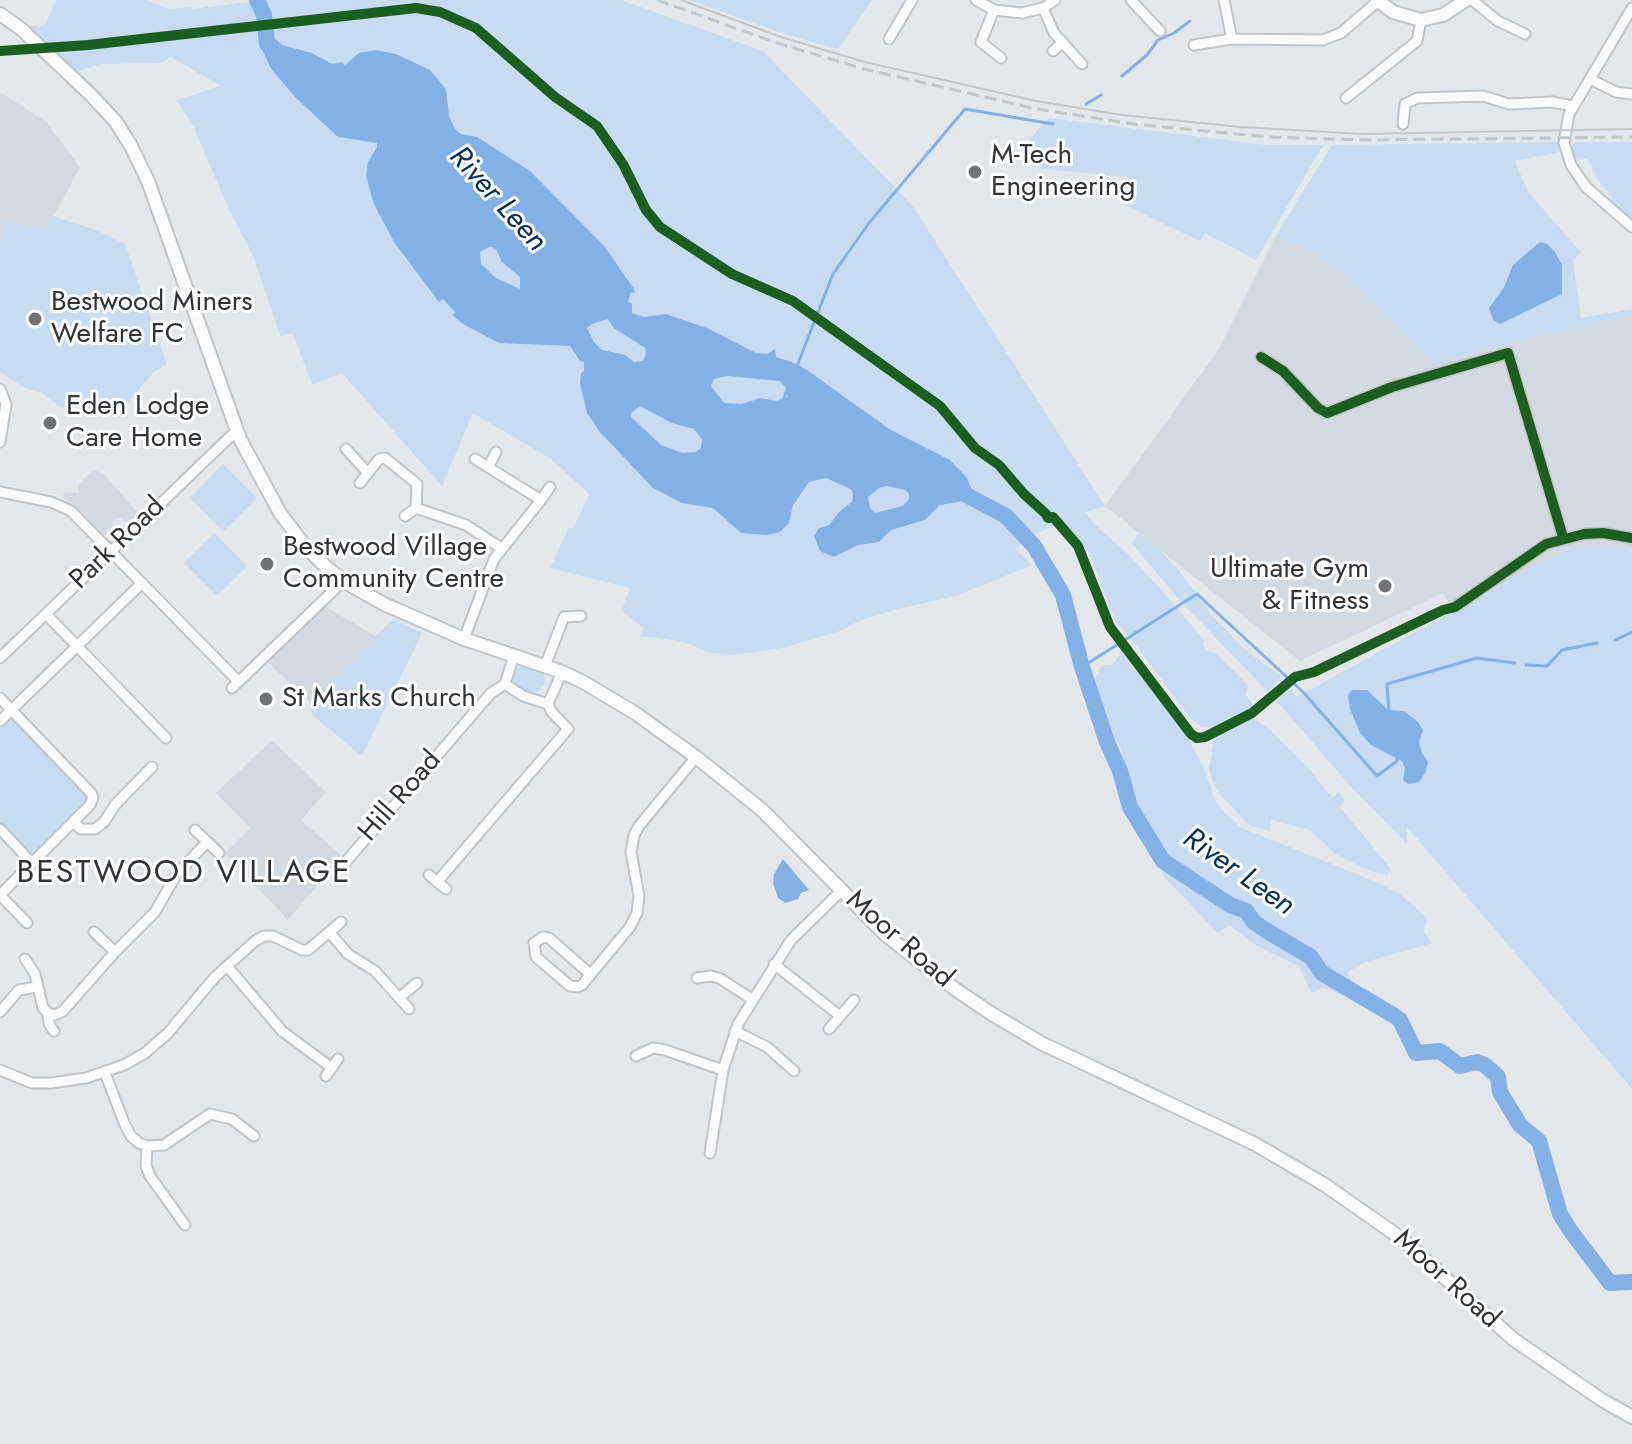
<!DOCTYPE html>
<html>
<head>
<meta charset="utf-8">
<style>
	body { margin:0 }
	canvas { display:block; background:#e4e7ea }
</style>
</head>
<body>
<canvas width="1632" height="1444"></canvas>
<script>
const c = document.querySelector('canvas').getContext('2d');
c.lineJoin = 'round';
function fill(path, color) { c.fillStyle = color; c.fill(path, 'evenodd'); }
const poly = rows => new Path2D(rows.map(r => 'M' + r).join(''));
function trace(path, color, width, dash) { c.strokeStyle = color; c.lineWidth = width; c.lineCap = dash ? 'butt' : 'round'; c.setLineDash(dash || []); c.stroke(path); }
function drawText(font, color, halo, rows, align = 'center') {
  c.font = font + ' Jost,sans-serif'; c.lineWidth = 6; c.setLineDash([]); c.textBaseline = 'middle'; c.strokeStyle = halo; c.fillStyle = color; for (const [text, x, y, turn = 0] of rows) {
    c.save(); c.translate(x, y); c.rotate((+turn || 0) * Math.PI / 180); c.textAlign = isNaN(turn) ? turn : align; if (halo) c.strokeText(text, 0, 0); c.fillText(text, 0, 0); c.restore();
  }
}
fill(poly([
	[0,92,46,122,80,167,47,229,8,222,0,243],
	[1275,237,1315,252,1349,279,1434,363,1632,314,1632,549,1607,546,1566,549,1455,613,1443,593,1300,661,1105,506,1219,349],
	[94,470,104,474,139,514,128,524,119,517,113,520,112,529,117,534,115,536,105,535,76,506,62,497,65,492,78,493,79,483],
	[323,605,377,637,311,703,265,660],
	[272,740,326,792,301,820,342,856,288,920,225,853,250,828,216,793]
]), '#d3d9e1');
fill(poly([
	[56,0,146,0,169,9,192,7,192,9,264,0,621,0,763,51,912,205,1105,506,1085,512,1093,523,1127,553,1165,594,1204,640,1203,645,1208,651,1216,654,1248,685,1246,695,1254,706,1243,715,1221,725,1202,727,1190,718,1139,649,1116,622,1089,553,1063,521,1029,537,1015,548,1032,565,956,596,902,608,861,620,840,631,782,648,733,655,711,653,681,641,640,636,643,628,622,610,630,588,550,568,568,529,574,527,589,494,551,459,473,413,442,486,342,373,312,385,293,333,281,337,252,253,230,212,194,128,177,100,221,86,171,57,161,63,100,64,71,74,43,39,29,26,38,26,37,29,45,25],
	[690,0,872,0,838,49,781,33],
	[1049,118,1266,145,1323,145,1256,260,1205,233,1200,241,1125,205,1133,181,1127,177,1043,169,1021,162,1029,140],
	[1560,142,1560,152,1515,161,1528,192,1581,252,1573,261,1581,318,1632,309,1632,314,1434,363,1349,279,1315,252,1275,237,1332,145],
	[1574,142,1632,142,1632,224,1609,204,1613,198,1597,179,1588,159,1574,158,1570,151],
	[53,216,99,231,125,244,167,364,154,372,124,407,115,413,58,406,41,392,25,388,0,372,0,243,8,222,47,229],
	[223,464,257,498,223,532,190,498],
	[214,533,247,566,217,596,184,563],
	[1139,533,1158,548,1179,571,1216,620,1243,648,1282,677,1268,692,1185,606,1132,544],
	[1607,546,1632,549,1632,1089,1407,827,1407,844,1352,788,1275,699,1289,687,1297,697,1566,549],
	[393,619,422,633,362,756,312,715,311,703],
	[1121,652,1183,729,1202,764,1216,802,1227,815,1242,828,1369,879,1400,894,1427,918,1424,931,1432,943,1362,963,1347,973,1354,984,1341,995,1323,987,1311,993,1300,967,1257,946,1229,925,1218,933,1164,877,1131,793,1121,747,1084,695,1097,697,1094,679,1102,665,1112,665],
	[523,665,539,670,544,675,545,683,539,691,532,693,514,683,514,672],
	[9,717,26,731,86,796,86,802,32,853,27,852,0,825,0,724],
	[1253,718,1271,731,1307,766,1327,792,1333,797,1339,792,1345,801,1340,807,1391,869,1387,876,1363,868,1335,854,1310,830,1271,820,1270,831,1249,825,1217,791,1209,770,1215,736]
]), '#c7dbf3');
fill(poly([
	[272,26,273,37,282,45,312,53,332,64,342,62,345,65,359,53,376,50,396,54,430,70,446,89,449,116,455,129,461,134,477,137,530,171,605,247,634,289,635,293,631,292,628,302,632,304,632,313,644,317,666,314,709,329,756,353,767,354,775,349,776,357,792,362,807,370,889,429,950,460,967,478,973,493,969,500,940,505,925,520,891,530,879,542,858,545,834,557,820,551,814,536,819,528,829,525,840,511,852,502,853,494,851,489,826,478,809,482,793,505,789,523,780,532,767,535,741,533,713,508,682,503,653,488,600,432,587,413,580,384,581,373,584,371,584,362,580,361,570,346,499,343,463,324,452,315,455,312,443,299,439,302,394,242,373,202,366,175,368,162,377,147,377,143,338,137,295,97,270,67,263,51,259,29],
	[491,246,496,249,502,262,520,277,520,289,496,278,481,264,480,252],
	[608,319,614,328,645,348,646,354,643,361,634,362,625,355,602,350,594,342,587,328,592,324],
	[727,376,780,381,786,388,787,397,776,401,760,398,742,404,724,403,711,386,714,379],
	[640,406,672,423,694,429,702,439,701,448,696,452,682,453,661,445,631,417,631,413],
	[887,486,905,490,909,494,909,499,903,506,875,513,870,508,868,497,879,488],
	[1540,242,1547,244,1555,252,1562,265,1562,294,1500,324,1493,320,1489,308,1504,287,1513,265],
	[1352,690,1367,690,1388,710,1404,711,1418,722,1423,730,1419,742,1422,753,1428,762,1426,771,1419,782,1408,784,1403,780,1405,768,1402,761,1371,745,1360,733,1350,709,1348,695],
	[783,859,809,890,801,893,798,899,785,903,778,898,773,883,774,874]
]), '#83b1e6');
trace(poly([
	[1122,76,1147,55,1158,40,1174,33,1190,21],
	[1086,104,1101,95],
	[797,366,833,274,869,223,965,109,1053,124],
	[782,403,788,387],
	[1615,640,1632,632],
	[1526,665,1547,666,1562,650,1597,643],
	[1082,667,1197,594,1303,692,1377,776,1397,761,1397,752],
	[1389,711,1387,684,1477,658,1515,663]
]), '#83b1e6', 3);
trace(poly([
	[257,0,264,15,267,44,271,47],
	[955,489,1006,516,1034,546,1063,595,1082,667,1107,742,1120,771,1130,807,1163,861,1230,905,1246,911,1254,922,1267,931,1311,957,1322,973,1393,1015,1400,1020,1416,1053,1440,1051,1460,1066,1477,1062,1485,1065,1498,1077,1500,1092,1520,1125,1539,1141,1560,1214,1572,1233,1610,1283,1632,1282]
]), '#83b1e6', 16);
const street = poly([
	[976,0,994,10,1022,13,1043,8,1055,0],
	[1131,0,1160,31],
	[1224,0,1232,39],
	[1472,0,1498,21,1525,34],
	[1043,8,1054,33,1082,64],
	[1632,8,1569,114,1564,143,1571,165,1586,187,1632,227],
	[994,10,981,42,1001,58],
	[889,39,912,0],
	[1194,45,1232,39,1323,40,1341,33,1378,1],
	[1053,51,1063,42],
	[1590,79,1616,92,1632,94],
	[1346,98,1417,41,1421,20],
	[1403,124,1405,104,1417,98,1483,96,1509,104,1552,102,1573,106],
	[1261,357,1283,371,1318,408,1327,413,1392,387,1508,353,1563,537],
	[0,389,6,404,0,442],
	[346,449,368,473],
	[489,466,496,452],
	[360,483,379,459,385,458,417,484,416,508,405,516],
	[0,492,51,502,71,511,238,681],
	[541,500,550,487],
	[416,508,466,525,501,548],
	[1455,607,1546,544,1584,534,1603,533,1632,538],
	[46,614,166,738],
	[464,639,494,559,541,500,475,459],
	[0,658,236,431],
	[545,666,564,617,581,616],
	[505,684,523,696,548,704],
	[232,688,336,588,341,579],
	[0,698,91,793,93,798,90,805,0,895,27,923],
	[0,721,142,583],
	[73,822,81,829,95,829,104,822,115,805,152,767],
	[0,829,32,863],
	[195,830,219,853],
	[343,865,491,693,505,684,514,655],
	[429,875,446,889],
	[437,882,568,729,551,711,548,704,562,672],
	[94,932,115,952],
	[330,933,348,954,375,971,409,1009],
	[25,959,35,974,43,1008,48,1013,55,1015,63,1011,115,952,155,912,176,875,207,842],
	[774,964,840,1016],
	[227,966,282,1031,332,1068],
	[590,974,549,938,543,937,534,943,536,957,570,986,578,987,582,985,630,927,637,913,639,896,631,852,634,835,639,826,696,757],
	[697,978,711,976,719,978,752,999],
	[399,998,417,983],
	[0,1012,19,990,36,987],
	[48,1013,49,1024,54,1031],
	[829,1029,854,1000],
	[735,1031,767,1047,794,1071],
	[636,1056,653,1048,665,1050,723,1070],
	[0,1070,32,1083,51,1083,86,1078,124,1065,145,1053,168,1033,215,977,255,941,264,936,273,936,302,950,308,950,341,922],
	[105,1073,125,1125,131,1136,139,1143,147,1146,164,1145,210,1114,232,1119,254,1136],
	[326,1076,338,1059],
	[147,1146,146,1166,150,1176,185,1225],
	[710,1153,723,1070,738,1024,791,940,841,891]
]);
const secondary = poly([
	[1377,0,1393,12,1421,20,1443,15,1466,0],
	[0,14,20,28,91,95,116,122,131,146,148,181,240,439,280,513,305,546,325,566,345,582,384,604,464,639,562,672,583,682,635,713,696,757,762,810,887,936,955,989,992,1014,1041,1043,1255,1144,1325,1185,1402,1239,1513,1339,1602,1400,1632,1417]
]);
trace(street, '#c2c5c7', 13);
trace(secondary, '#c2c5c7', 16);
trace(street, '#fbfbfc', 9);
trace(secondary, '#fbfbfc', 12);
trace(poly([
	[681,0,781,37,865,62,1036,101,1122,115,1241,127,1363,134,1632,129]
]), '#c5c6c6', 2);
trace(poly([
	[657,0,777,43,864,69,1037,109,1133,124,1268,137,1369,140,1632,137]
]), '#c5c6c6', 3, [12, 6]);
trace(poly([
	[0,51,88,45,416,8,440,12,476,28,555,97,597,126,623,164,646,210,660,227,732,274,793,301,940,406,975,448,999,465,1024,494,1046,514,1048,518,1053,517,1078,546,1110,627,1191,734,1197,738,1205,737,1252,713,1295,677,1314,672,1443,610,1455,607,1546,544,1584,534,1603,533,1632,538],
	[1261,357,1283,371,1318,408,1327,413,1392,387,1508,353,1563,537]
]), '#1b5e20', 10);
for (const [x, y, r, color] of [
	[975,172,8,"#707275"],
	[35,319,8,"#707275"],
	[50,423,8,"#707275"],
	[267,564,8,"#707275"],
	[1385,586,8,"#707275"],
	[266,699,8,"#707275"]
]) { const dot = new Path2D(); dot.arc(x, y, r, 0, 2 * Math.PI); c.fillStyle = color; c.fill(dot); trace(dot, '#fff', 3); }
drawText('28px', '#323336', '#fff', [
	["M-Tech",991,156],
	["Engineering",991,188],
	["Bestwood Miners",51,303],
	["Welfare FC",51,335],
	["Eden Lodge",66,407],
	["Care Home",66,439],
	["Bestwood Village",283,548],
	["Community Centre",283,580],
	["Ultimate Gym",1369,570,"right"],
	["& Fitness",1369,602,"right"],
	["St Marks Church",282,699]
], 'left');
drawText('28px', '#323336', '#fff', [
	["Park Road",118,544,-44],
	["Hill Road",401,797,-49],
	["Moor Road",899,940,41],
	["Moor Road",1446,1280,42]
]);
drawText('italic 30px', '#00305f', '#fff', [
	["River Leen",497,200,48],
	["River Leen",1238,873,35]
]);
c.letterSpacing = '2px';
drawText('32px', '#323336', '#fff', [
	["BESTWOOD VILLAGE",184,874]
]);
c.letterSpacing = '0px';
</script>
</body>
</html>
